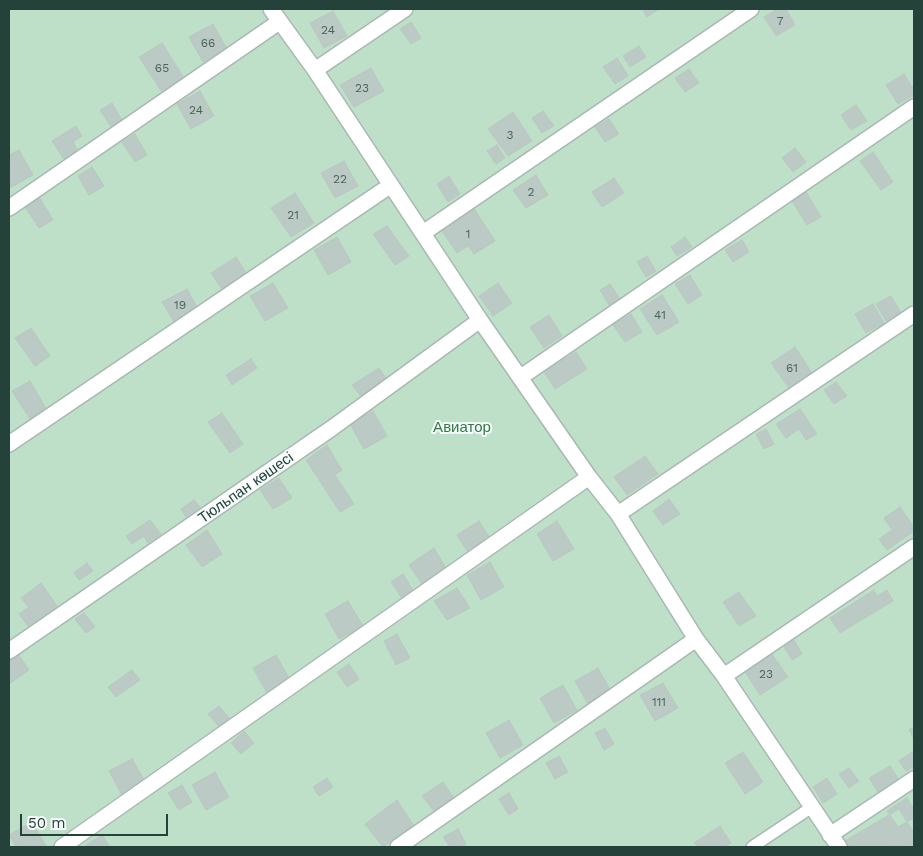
<!DOCTYPE html>
<html>
<head>
<meta charset="utf-8">
<style>
	body { margin:0 }
	#map { position:relative; width:923px; height:856px; overflow:hidden; background:#e6efeb; font-family:"Work Sans",sans-serif }
	canvas { display:block }
	.frame { position:absolute; inset:0; border:10px solid #24423a; pointer-events:none }
	.scale { position:absolute; left:20px; top:814px; width:148px; height:22px; box-sizing:border-box; border:2px solid #24423a; border-top:0; padding-left:6px; font-size:15px; line-height:18px; white-space:nowrap; color:#24423a; -webkit-text-stroke:4px #f7fbf9; paint-order:stroke }
</style>
</head>
<body>
<div id="map">
<canvas width="923" height="856"></canvas>
<div class="frame"></div>
<div class="scale">50 m</div>
</div>
<script>
const c = document.querySelector('canvas').getContext('2d');
c.lineJoin = 'round';
function fill(path, color) { c.fillStyle = color; c.fill(path, 'evenodd'); }
const poly = rows => new Path2D(rows.map(r => 'M' + r).join(''));
function trace(path, color, width, dash) { c.strokeStyle = color; c.lineWidth = width; c.lineCap = dash ? 'butt' : 'round'; c.setLineDash(dash || []); c.stroke(path); }
function drawText(font, color, halo, rows, align = 'center') {
  c.font = font + ' "Work Sans",sans-serif'; c.lineWidth = 4; c.setLineDash([]); c.textBaseline = 'middle'; c.strokeStyle = halo; c.fillStyle = color; for (const [text, x, y, turn = 0] of rows) {
    c.save(); c.translate(x, y); c.rotate((+turn || 0) * Math.PI / 180); c.textAlign = isNaN(turn) ? turn : align; if (halo) c.strokeText(text, 0, 0); c.fillText(text, 0, 0); c.restore();
  }
}
fill(poly([
	[9,9,914,9,914,847,9,847]
]), '#bfe0c8');
const building = poly([
	[642,9,659,9,647,17,642,9],
	[777,9,786,9,795,25,776,36,764,17,777,9],
	[333,11,347,36,324,48,310,23,333,11],
	[411,22,421,38,411,44,400,29,411,22],
	[213,24,227,49,203,62,189,37,213,24],
	[162,43,184,78,161,91,139,57,162,43],
	[639,46,646,57,630,67,623,56,639,46],
	[617,58,628,76,615,84,603,67,617,58],
	[371,68,384,91,354,107,340,85,371,68],
	[689,69,699,83,685,92,675,78,689,69],
	[904,74,914,90,914,95,898,104,886,85,904,74],
	[200,91,214,116,191,129,177,104,200,91],
	[112,103,123,122,112,128,100,110,112,103],
	[856,105,867,121,851,130,841,115,856,105],
	[543,111,554,126,542,133,532,118,543,111],
	[513,112,532,141,508,156,488,129,513,112],
	[609,119,619,134,605,142,595,127,609,119],
	[76,126,82,136,73,142,78,151,64,159,52,141,76,126],
	[135,134,147,155,135,162,122,142,135,134],
	[497,145,505,158,496,164,487,151,497,145],
	[795,148,806,162,793,172,782,158,795,148],
	[19,150,33,175,10,188,9,155,19,150],
	[873,152,893,182,881,190,860,161,873,152],
	[344,161,358,186,335,198,321,173,344,161],
	[92,167,104,186,89,195,78,176,92,167],
	[536,175,548,195,526,208,513,190,536,175],
	[449,176,460,194,448,202,437,184,449,176],
	[614,178,624,193,602,207,592,192,614,178],
	[806,192,821,217,807,225,792,201,806,192],
	[295,193,314,223,291,237,271,208,295,193],
	[40,198,53,220,39,228,25,207,40,198],
	[473,207,495,241,474,254,468,246,457,253,440,228,473,207],
	[387,226,409,256,395,265,373,234,387,226],
	[337,237,351,262,328,275,314,250,337,237],
	[685,237,692,247,677,256,671,247,685,237],
	[742,240,749,252,733,262,725,250,742,240],
	[647,256,656,271,646,277,637,262,647,256],
	[236,257,247,274,222,289,211,273,236,257],
	[690,275,702,295,688,304,675,284,690,275],
	[273,283,288,308,265,321,250,296,273,283],
	[498,283,512,303,493,316,479,296,498,283],
	[610,284,620,299,609,305,600,290,610,284],
	[187,289,198,309,174,322,162,302,187,289],
	[662,295,679,322,657,335,640,309,662,295],
	[891,296,901,313,886,321,876,304,891,296],
	[873,304,884,323,866,333,855,314,873,304],
	[631,314,642,332,625,342,613,325,631,314],
	[549,315,562,336,544,348,530,327,549,315],
	[31,328,50,356,35,366,15,338,31,328],
	[795,347,812,373,789,388,771,363,795,347],
	[576,352,587,369,555,389,544,372,576,352],
	[251,359,257,368,232,385,226,375,251,359],
	[379,368,389,383,363,399,352,385,379,368],
	[30,381,47,410,30,419,12,391,30,381],
	[836,382,847,396,834,404,824,390,836,382],
	[800,409,817,434,806,440,799,429,786,438,776,424,800,409],
	[373,411,387,436,364,449,350,424,373,411],
	[222,413,243,444,230,453,208,422,222,413],
	[766,429,774,444,764,449,756,434,766,429],
	[327,445,342,470,335,475,354,504,340,512,306,460,327,445],
	[645,456,658,474,627,495,614,477,645,456],
	[279,478,292,498,273,509,260,490,279,478],
	[669,499,680,514,663,525,653,511,669,499],
	[194,500,200,507,186,517,181,509,194,500],
	[900,507,914,527,914,531,887,550,879,539,892,530,884,518,900,507],
	[150,520,161,534,148,543,144,536,132,544,126,536,150,520],
	[479,521,491,540,469,554,457,535,479,521],
	[557,521,574,549,553,561,537,534,557,521],
	[207,530,222,554,202,567,186,545,207,530],
	[434,548,446,568,422,584,409,565,434,548],
	[490,562,504,587,481,600,467,575,490,562],
	[87,563,93,571,79,580,74,573,87,563],
	[403,574,414,592,403,600,391,582,403,574],
	[41,583,57,606,28,626,19,614,29,607,21,598,41,583],
	[457,588,470,608,447,620,434,601,457,588],
	[874,590,877,596,887,590,893,601,840,633,830,618,874,590],
	[739,592,756,616,739,626,723,602,739,592],
	[348,601,363,626,339,639,325,614,348,601],
	[84,613,95,627,86,633,75,619,84,613],
	[397,634,410,658,396,665,384,641,397,634],
	[794,640,802,654,792,660,784,647,794,640],
	[771,653,788,677,760,695,745,672,771,653],
	[18,654,29,670,9,684,9,661,18,654],
	[276,655,290,680,267,693,253,668,276,655],
	[349,664,359,679,347,687,337,672,349,664],
	[598,668,612,693,589,706,575,681,598,668],
	[132,670,140,680,116,697,108,687,132,670],
	[663,683,678,708,655,721,640,695,663,683],
	[563,685,577,710,554,723,540,698,563,685],
	[219,706,232,721,221,729,208,714,219,706],
	[509,720,523,745,500,758,486,733,509,720],
	[914,727,914,739,909,730,914,727],
	[605,728,614,744,604,750,595,733,605,728],
	[244,731,254,743,241,754,231,743,244,731],
	[743,752,763,782,745,794,725,763,743,752],
	[912,752,914,756,914,766,906,771,899,761,912,752],
	[559,756,568,772,555,779,546,763,559,756],
	[132,759,146,783,123,797,109,771,132,759],
	[890,766,899,780,878,792,869,778,890,766],
	[849,768,859,781,849,788,839,774,849,768],
	[215,772,229,797,206,810,192,785,215,772],
	[327,778,333,787,319,796,313,787,327,778],
	[827,778,837,794,823,803,813,787,827,778],
	[443,782,454,798,434,811,422,796,443,782],
	[182,785,192,802,179,810,168,793,182,785],
	[509,793,518,809,509,815,499,799,509,793],
	[907,798,914,810,914,818,898,827,887,811,907,798],
	[397,800,414,826,383,847,365,824,397,800],
	[899,809,914,833,914,847,899,847,898,845,894,847,849,847,845,841,899,809],
	[32,822,46,846,16,847,9,835,32,822],
	[720,826,731,843,725,847,698,847,694,843,720,826],
	[458,829,466,844,461,847,450,847,443,837,458,829],
	[102,835,110,847,88,847,86,845,102,835]
]);
fill(building, '#bbcac4');
trace(building, '#b8c9c2', 1);
const service = poly([
	[752,847,812,807]
]);
const minor = poly([
	[271,9,315,70,480,320,589,477,618,514,696,639,724,676,839,847],
	[315,70,405,9],
	[9,208,279,22],
	[423,233,751,9],
	[521,377,914,107],
	[9,444,391,185],
	[618,514,914,314],
	[9,651,332,428,480,320],
	[724,676,914,547],
	[830,835,914,779],
	[62,847,589,477],
	[398,847,696,639]
]);
trace(service, '#a8b8b2', 14);
trace(minor, '#a8b8b2', 18);
trace(service, '#fff', 11);
trace(minor, '#fff', 15);
drawText('12px', '#4a645c', null, [
	["7",780,21],
	["24",328,30],
	["66",208,43],
	["65",162,68],
	["23",362,88],
	["24",196,110],
	["3",510,135],
	["22",340,179],
	["2",531,192],
	["21",293,215],
	["1",468,234],
	["19",180,305],
	["41",660,315],
	["61",792,368],
	["23",766,674],
	["111",659,702]
]);
drawText('15px', '#2d7a4b', '#f7fbf9', [
	["Авиатор",462,428]
]);
drawText('15px', '#24423a', '#f7fbf9', [
	["Тюльпан көшесі",246,488,-35]
]);
</script>
</body>
</html>
